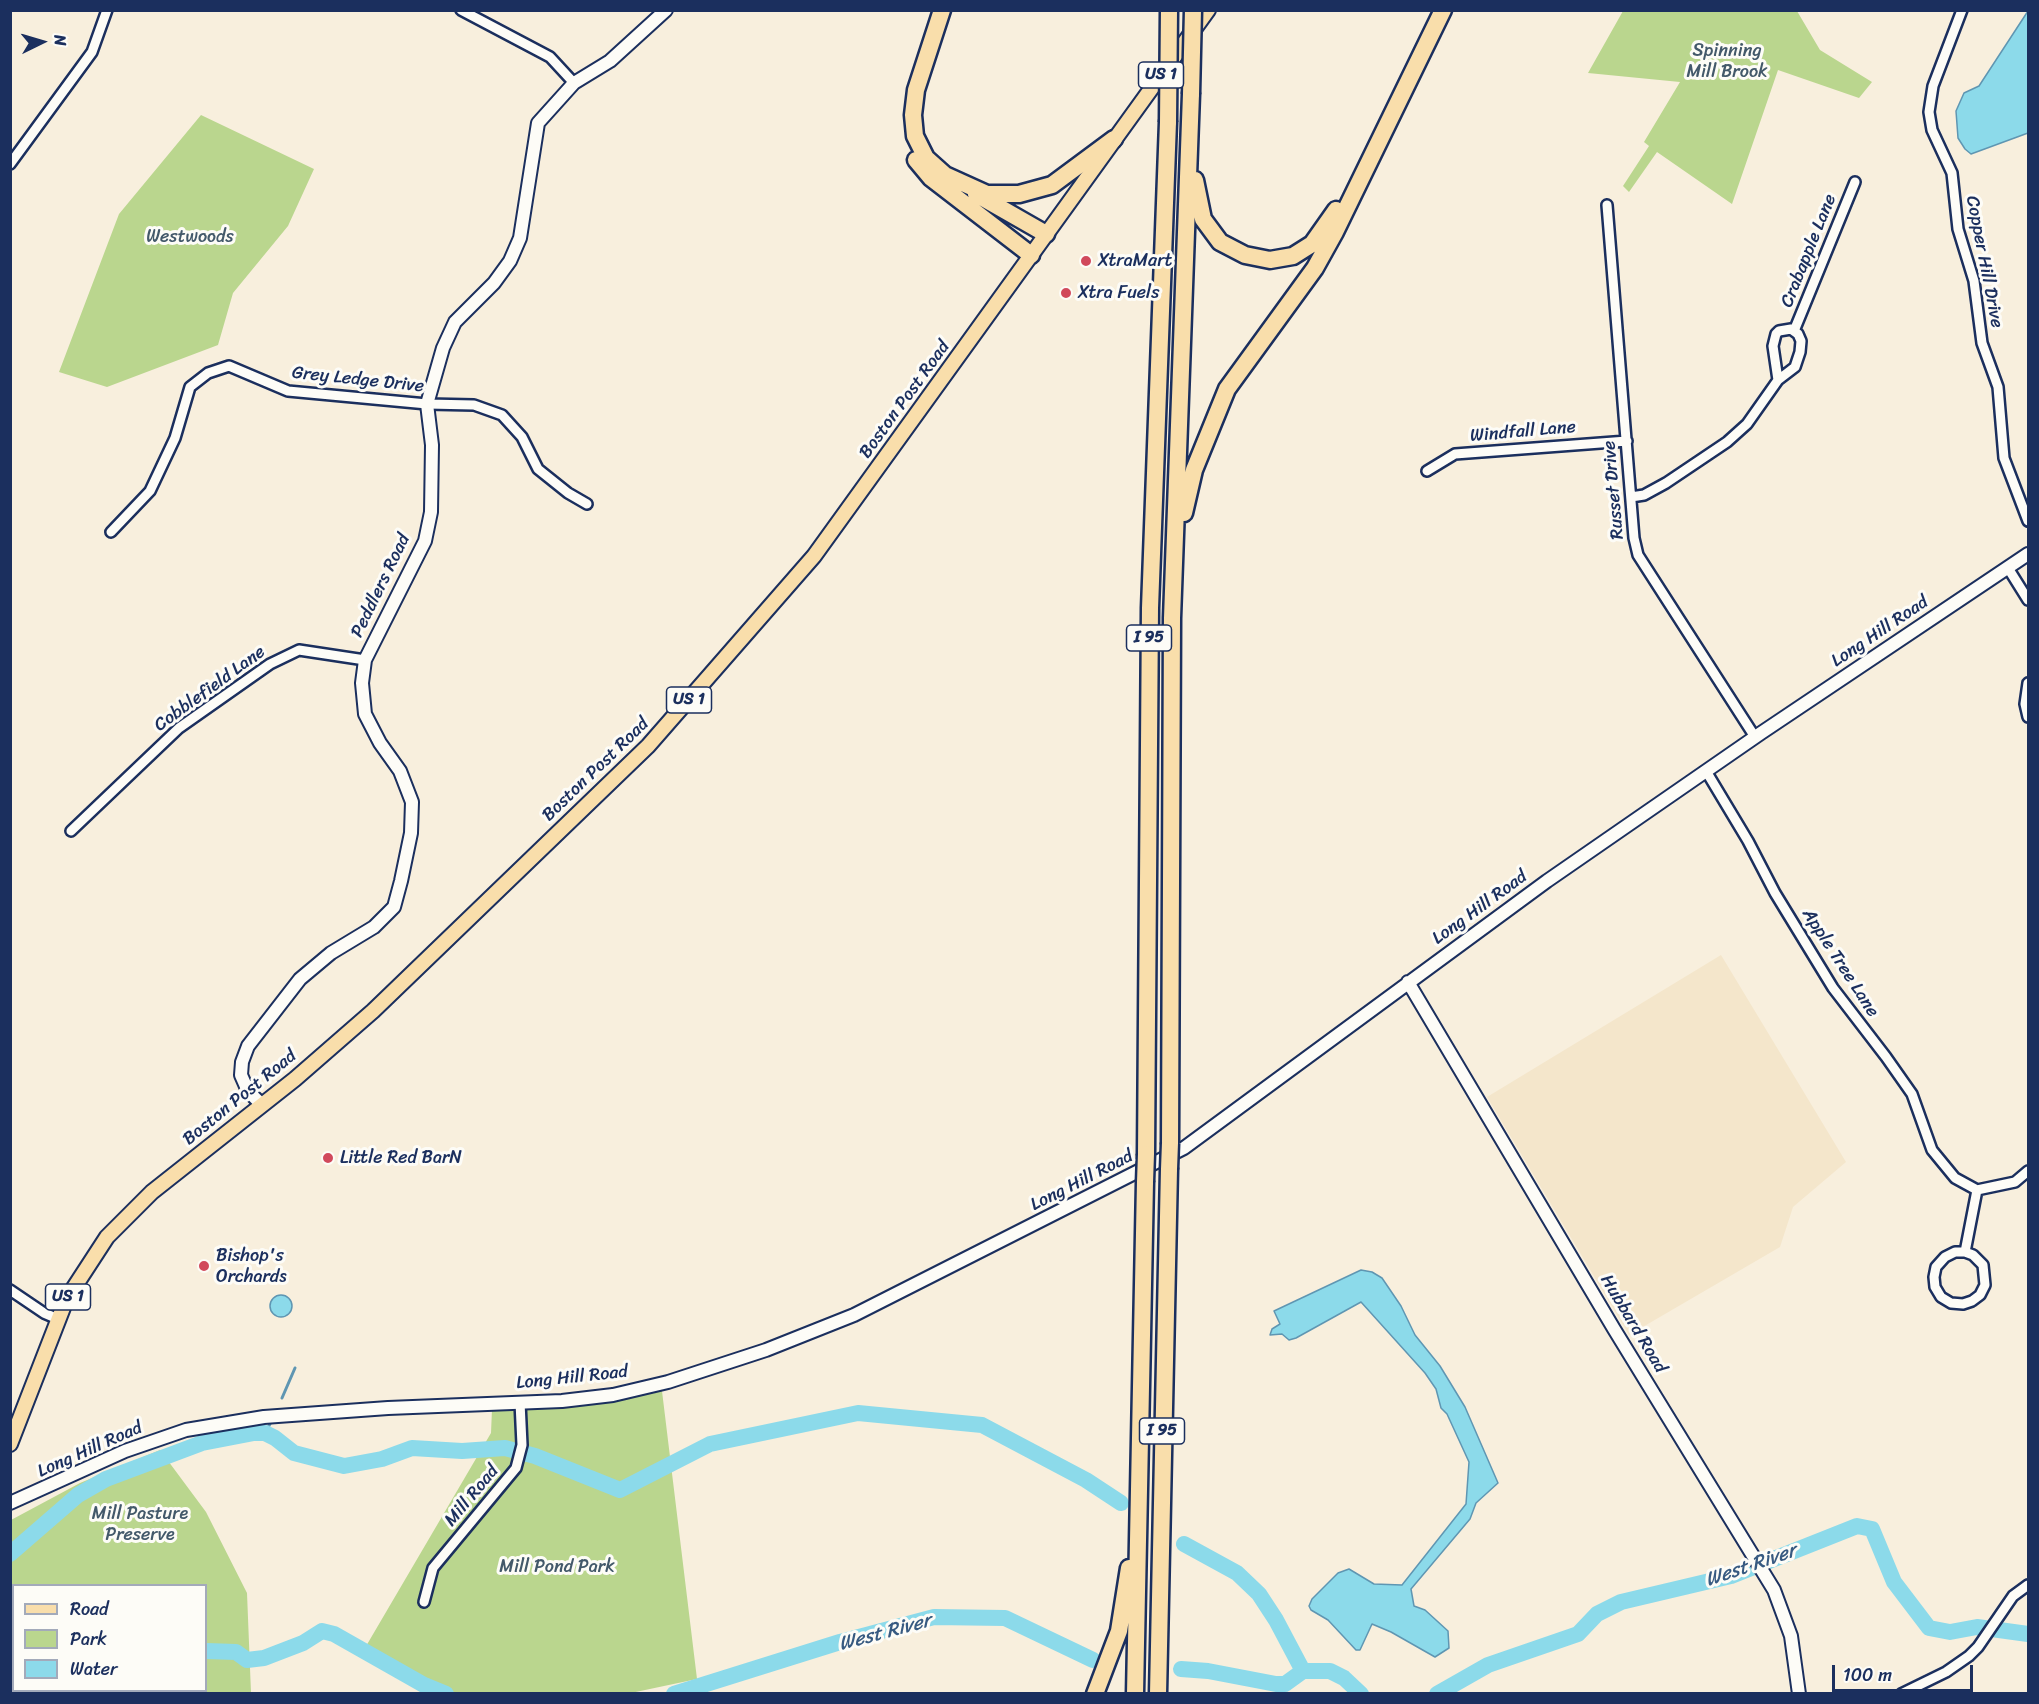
<!DOCTYPE html>
<html>
<head>
<meta charset="utf-8">
<style>
	body { margin:0 }
	#map { position:relative; width:2039px; height:1704px; overflow:hidden; background:#f8efdd; font-family:Sriracha,sans-serif }
	canvas { display:block }
	.frame { position:absolute; inset:0; border:12px solid #1b2f5e; pointer-events:none }
	.legend { position:absolute; left:12px; top:1584px; width:195px; height:108px; box-sizing:border-box; background:#fdfcf7; border:2px solid #a3aaba; margin:0; padding:8px 10px; list-style:none; font-size:18px; color:#1b2f5e }
	.legend li { display:flex; align-items:center; gap:12px; height:30px }
	.legend b { width:30px; border:2px solid #a3aaba }
	.north { position:absolute; left:12px; top:12px; width:60px; height:60px; -webkit-text-stroke:4px #fdfcf7; paint-order:stroke; rotate:85deg; font-size:16px; font-weight:700; line-height:24px; text-align:center; color:#1b2f5e }
	.north::after { content:''; display:block; margin:auto; width:21px; height:27px; background:#1b2f5e; clip-path:polygon(50% 0,100% 100%,50% 72%,0 100%) }
	.scale { position:absolute; left:1832px; top:1665px; width:141px; height:27px; box-sizing:border-box; border:3px solid #1b2f5e; border-top:0; padding-left:8px; font-size:18px; line-height:21px; white-space:nowrap; color:#1b2f5e; -webkit-text-stroke:4px #fdfcf7; paint-order:stroke }
</style>
</head>
<body>
<div id="map">
<canvas width="2039" height="1704"></canvas>
<div class="frame"></div>
<ul class="legend">
<li><b style="height:8px;background:#f9deab"></b>Road</li>
<li><b style="height:16px;background:#bad68e"></b>Park</li>
<li><b style="height:16px;background:#8cdaea"></b>Water</li>
</ul>
<div class="north">N</div>
<div class="scale">100 m</div>
</div>
<script>
const c = document.querySelector('canvas').getContext('2d');
c.lineJoin = 'round';
function fill(path, color) { c.fillStyle = color; c.fill(path, 'evenodd'); }
const poly = rows => new Path2D(rows.map(r => 'M' + r).join(''));
function trace(path, color, width, dash) { c.strokeStyle = color; c.lineWidth = width; c.lineCap = dash ? 'butt' : 'round'; c.setLineDash(dash || []); c.stroke(path); }
function drawText(font, color, halo, rows, align = 'center') {
  c.font = font + ' Sriracha,sans-serif'; c.lineWidth = 6; c.setLineDash([]); c.textBaseline = 'middle'; c.strokeStyle = halo; c.fillStyle = color; for (const [text, x, y, turn = 0] of rows) {
    c.save(); c.translate(x, y); c.rotate((+turn || 0) * Math.PI / 180); c.textAlign = isNaN(turn) ? turn : align; if (halo) c.strokeText(text, 0, 0); c.fillText(text, 0, 0); c.restore();
  }
}
fill(poly([
	[1721,955,1846,1162,1793,1207,1780,1247,1629,1335,1487,1097]
]), '#f4e6cb');
fill(poly([
	[1797,11,1820,50,1872,82,1859,98,1778,70,1732,204,1657,152,1629,192,1623,186,1649,146,1644,142,1680,82,1588,73,1623,11],
	[201,115,314,169,288,226,233,293,218,345,107,387,59,372,119,214],
	[662,1391,697,1679,631,1693,439,1693,362,1653,491,1433,492,1409,581,1404],
	[160,1450,206,1512,247,1593,251,1693,104,1694,102,1691,206,1690,206,1586,14,1586,14,1662,11,1663,11,1520,80,1483]
]), '#bad68e');
const water = poly([
	[2028,11,2028,133,1971,154,1965,149,1958,138,1956,111,1964,93,1979,86,2028,11],
	[1361,1270,1372,1272,1382,1278,1401,1306,1415,1335,1440,1366,1465,1407,1498,1483,1476,1503,1470,1519,1411,1589,1414,1606,1425,1610,1448,1631,1449,1648,1435,1657,1391,1632,1372,1624,1360,1650,1356,1650,1328,1620,1311,1610,1309,1606,1312,1599,1338,1573,1349,1569,1374,1584,1402,1585,1466,1504,1469,1462,1447,1414,1441,1408,1436,1389,1425,1373,1361,1302,1296,1338,1289,1340,1282,1334,1270,1335,1272,1329,1280,1324,1274,1311,1361,1270],
	'270 1306a11 11 0 1 1 22 0a11 11 0 1 1-22 0Z'
]);
fill(water, '#8cdaea');
trace(water, '#5f96b2', 1.5);
trace(poly([
	[282,1398,295,1368],
	[265,1433,271,1422]
]), '#5f96b2', 3);
trace(poly([
	[1184,1544,1237,1573,1259,1594,1276,1620,1303,1671],
	[10,1554,78,1495,106,1479,202,1443,254,1433,265,1433,275,1438,294,1453,344,1466,382,1459,412,1448,462,1451,505,1448,535,1456,620,1490,710,1444,858,1413,982,1425,1086,1480,1121,1503],
	[206,1651,236,1652,247,1660,264,1658,303,1643,322,1631,334,1634,424,1685,446,1694],
	[1181,1669,1208,1671,1276,1684,1285,1684,1303,1671],
	[1303,1671,1330,1671,1344,1678,1361,1694],
	[125,1694,130,1690],
	[674,1694,840,1642,934,1617,1005,1618,1093,1660],
	[1437,1694,1488,1665,1578,1634,1597,1614,1621,1602,1731,1576,1857,1526,1872,1529,1894,1582,1929,1628,1950,1632,1977,1627,2028,1634]
]), '#8cdaea', 16);
const street = poly([
	[461,10,550,57,574,83],
	[1962,10,1933,86,1929,112,1932,130,1952,173,1958,229,1974,281,1982,343,1998,387,2004,458,2028,521],
	[10,164,92,52,107,10],
	[1607,205,1634,538,1638,555,1755,737],
	[1794,331,1855,182],
	[1427,471,1455,454,1627,441],
	[1631,497,1644,495,1666,483,1727,442,1747,424,1778,380,1795,367,1800,352,1801,341,1798,334,1791,329,1779,331,1776,334,1773,346,1778,380],
	[111,532,150,491,175,438,190,387,208,373,229,366,288,391,427,404,474,405,502,415,522,437,538,469,568,493,587,504],
	[2008,568,2028,600],
	[2028,683,2025,704,2028,717],
	[1706,771,1748,841,1775,893,1833,988,1886,1057,1912,1094,1932,1150,1955,1178,1977,1190,1965,1252,1955,1252,1945,1257,1936,1267,1934,1277,1935,1287,1941,1297,1951,1303,1963,1304,1972,1301,1980,1295,1985,1285,1983,1265,1973,1255,1965,1252],
	[71,831,179,728,270,664,299,650,365,660],
	[1977,1190,2015,1182,2028,1171],
	[10,1290,44,1313,58,1319],
	[424,1602,433,1568,516,1468,522,1445,520,1402],
	[1901,1694,1946,1672,1969,1656,1978,1647,2013,1596,2028,1585]
]);
const secondary = poly([
	[1408,982,1614,1329,1774,1590,1791,1636,1799,1694],
	[262,1105,248,1091,241,1075,242,1062,248,1046,300,979,331,953,374,927,394,907,401,881,411,833,412,802,400,771,380,743,365,714,362,683,365,660,425,541,431,512,432,445,427,404,443,348,455,322,494,283,510,261,520,238,538,123,574,83,610,61,666,10],
	[10,1503,125,1451,186,1430,264,1417,388,1408,562,1401,613,1395,668,1382,766,1350,854,1315,1184,1148,1547,881,1761,733,2028,554]
]);
const primary = poly([
	[10,1444,66,1300,107,1237,152,1192,295,1079,373,1011,648,746,814,556,1208,10]
]);
const highway = poly([
	[942,10,916,90,913,115,915,136,926,158,945,175,987,194,1019,194,1052,185,1114,139],
	[916,160,931,178,1031,255],
	[1195,180,1203,219,1220,242,1245,255,1270,260,1293,256,1312,244,1336,210],
	[976,194,1046,234],
	[1184,513,1194,470,1227,389,1315,268,1335,232,1443,10],
	[1170,1143,1172,618,1191,94],
	[1146,1154,1150,608,1168,122],
	[1095,1694,1119,1631,1129,1568],
	[1135,1694,1145,1182],
	[1158,1694,1169,1169]
]);
trace(street, '#1b2f5e', 14);
trace(secondary, '#1b2f5e', 16);
trace(primary, '#1b2f5e', 18);
trace(highway, '#1b2f5e', 21);
trace(street, '#fdfcf7', 9);
trace(secondary, '#fdfcf7', 12);
trace(primary, '#f9deab', 14);
trace(highway, '#f9deab', 16);
const highwayBridge = poly([
	[1191,94,1193,10],
	[1168,122,1169,10],
	[1169,1169,1170,1143],
	[1145,1182,1146,1154]
]);
trace(highwayBridge, '#1b2f5e', 21, []);
trace(highwayBridge, '#f9deab', 16);
for (const [x, y, r, color] of [
	[1086,261,6,"#d1495b"],
	[1066,293,6,"#d1495b"],
	[328,1158,6,"#d1495b"],
	[204,1266,6,"#d1495b"]
]) { const dot = new Path2D(); dot.arc(x, y, r, 0, 2 * Math.PI); c.fillStyle = color; c.fill(dot); trace(dot, '#fdfcf7', 2); }
for (const [x, y, w] of [
	[1161,75,45],
	[1149,638,45],
	[689,700,45],
	[68,1297,45],
	[1162,1431,45]
]) { const box = new Path2D(); box.roundRect(x - w / 2, y - 13, w, 26, 4.5); c.fillStyle = '#fdfcf7'; c.fill(box); trace(box, '#1b2f5e', 1.5); }
drawText('bold 16px', '#1b2f5e', null, [
	["US 1",1161,75],
	["I 95",1149,638],
	["US 1",689,700],
	["US 1",68,1297],
	["I 95",1162,1431]
]);
drawText('18px', '#43596a', '#fdfcf7', [
	["Spinning",1727,51],
	["Mill Brook",1727,72],
	["Westwoods",190,237],
	["Mill Pasture",140,1514],
	["Preserve",140,1535],
	["Mill Pond Park",557,1567]
]);
drawText('18px', '#1b2f5e', '#fdfcf7', [
	["Crabapple Lane",1809,251,-68],
	["Copper Hill Drive",1984,262,79],
	["Grey Ledge Drive",358,380,6],
	["Boston Post Road",905,400,-54],
	["Windfall Lane",1523,432,-5],
	["Russet Drive",1614,490,-95],
	["Peddlers Road",381,586,-64],
	["Long Hill Road",1880,632,-34],
	["Cobblefield Lane",210,689,-36],
	["Boston Post Road",596,770,-44],
	["Long Hill Road",1480,908,-36],
	["Apple Tree Lane",1840,963,57],
	["Boston Post Road",240,1098,-39],
	["Long Hill Road",1082,1181,-27],
	["Hubbard Road",1633,1324,59],
	["Long Hill Road",572,1378,-6],
	["Long Hill Road",90,1450,-24],
	["Mill Road",472,1496,-50]
]);
drawText('18px', '#1b2f5e', '#fdfcf7', [
	["XtraMart",1098,261],
	["Xtra Fuels",1078,293],
	["Little Red BarN",340,1158],
	["Bishop's",216,1256],
	["Orchards",216,1277]
], 'left');
drawText('italic 20px', '#375a81', '#fdfcf7', [
	["West River",1751,1566,-19],
	["West River",885,1633,-15]
]);
</script>
</body>
</html>
